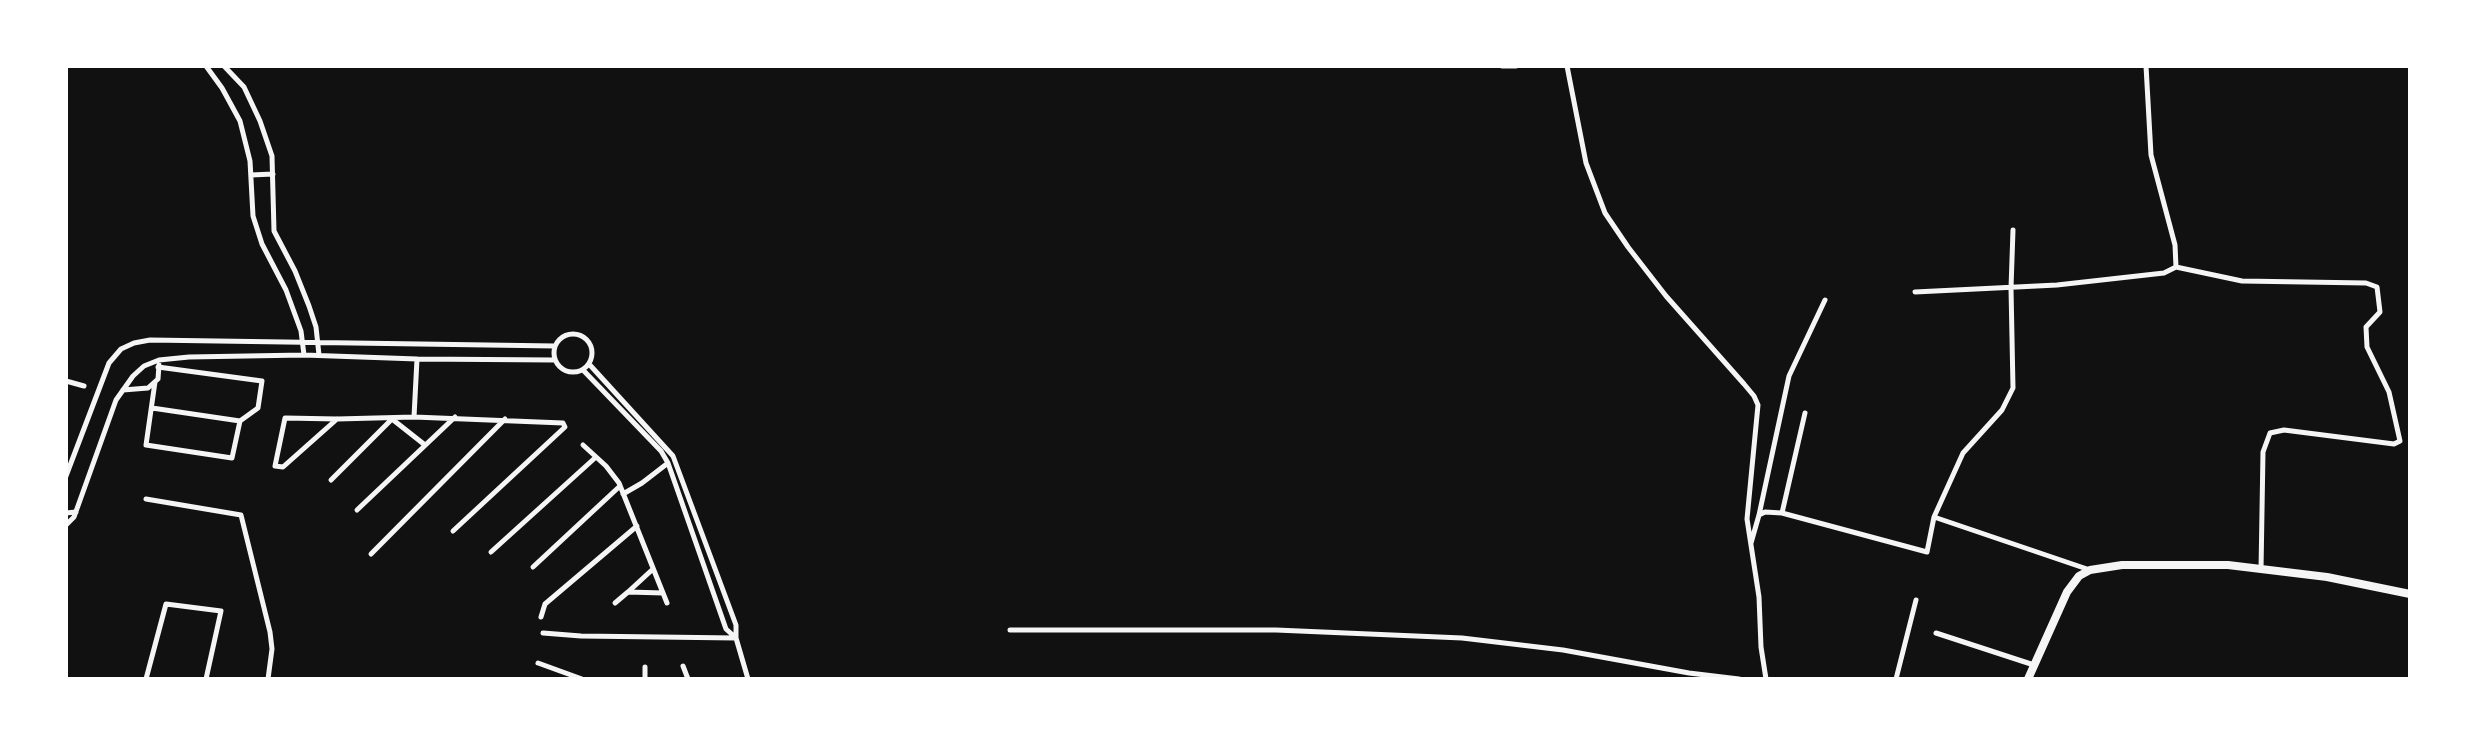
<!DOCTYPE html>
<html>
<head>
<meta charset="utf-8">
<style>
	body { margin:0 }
	#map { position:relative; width:2476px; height:745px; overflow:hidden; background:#111; font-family:"PT Serif",serif }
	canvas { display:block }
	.frame { position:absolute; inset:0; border:68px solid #fff; pointer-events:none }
</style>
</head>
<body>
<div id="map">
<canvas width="2476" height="745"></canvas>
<div class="frame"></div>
</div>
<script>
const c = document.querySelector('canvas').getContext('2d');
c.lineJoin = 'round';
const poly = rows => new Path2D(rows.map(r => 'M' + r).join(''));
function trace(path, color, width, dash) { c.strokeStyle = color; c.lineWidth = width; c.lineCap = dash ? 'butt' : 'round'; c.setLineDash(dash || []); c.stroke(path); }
trace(poly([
	[206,66,222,88,240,121,250,161,253,216,262,244,286,290,301,331,304,355],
	[224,66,244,87,260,121,272,156,274,231,295,271,309,306,316,327,319,355],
	[1502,66,1516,66],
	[1567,66,1586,163,1605,213,1628,247,1666,296,1744,384,1754,396,1758,405,1747,519,1759,597,1761,647,1766,679],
	[251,175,273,174],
	[2176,267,2242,281,2366,283,2377,287,2380,312,2366,327,2367,347,2389,392,2400,441,2394,444,2284,430,2270,433,2263,452,2261,570],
	[1915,292,2057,285,2164,273,2176,267,2175,245,2151,155,2146,66],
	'554 353a19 19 0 1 1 38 0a19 19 0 1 1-38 0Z',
	[589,364,673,456,736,625,736,638,748,679],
	[583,370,661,451,668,463,726,629,736,638],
	[66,381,84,386],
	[155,382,146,445,232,458,240,421,258,408,262,381,158,367],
	[123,390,148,388,158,379,159,365],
	[152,408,240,421],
	[414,417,417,359],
	[337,419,283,467,275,466,285,418,337,419,414,417,563,423,565,427,453,531],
	[583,445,606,466,619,483,667,603],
	[66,476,109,363,121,349,134,343,150,340,555,346],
	[331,480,392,419,425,445],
	[623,494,642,483,668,463],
	[146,499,241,515,270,632,272,649,268,679],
	[357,510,455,417],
	[66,513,76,512],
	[1782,513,1805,413],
	[1759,515,1765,512,1782,513,1927,552,1934,517,1963,453,2002,410,2013,388,2011,288,2013,230],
	[1934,517,2090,570],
	[66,525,74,517,116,400,133,376,144,366,159,360,189,357,304,355,417,359,555,360],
	[1751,543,1759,515,1789,376,1825,300],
	[491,552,596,457],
	[371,554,505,419],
	[533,567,620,486],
	[653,569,628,592,663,593],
	[615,603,628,592],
	[541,617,545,604,637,526],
	[1010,630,1276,630,1462,638,1563,650,1689,673,1739,679],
	[543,633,581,636,736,638],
	[1936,633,2034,665],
	[538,663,582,679],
	[683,666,688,679],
	[645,667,645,679],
	[146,679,166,604,221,611,206,679],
	[1896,679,1916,600]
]), '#f5f5f5', 5);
trace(poly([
	[2028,679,2067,592,2079,576,2090,570,2122,565,2228,565,2327,577,2410,594]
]), '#f5f5f5', 8);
</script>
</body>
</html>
